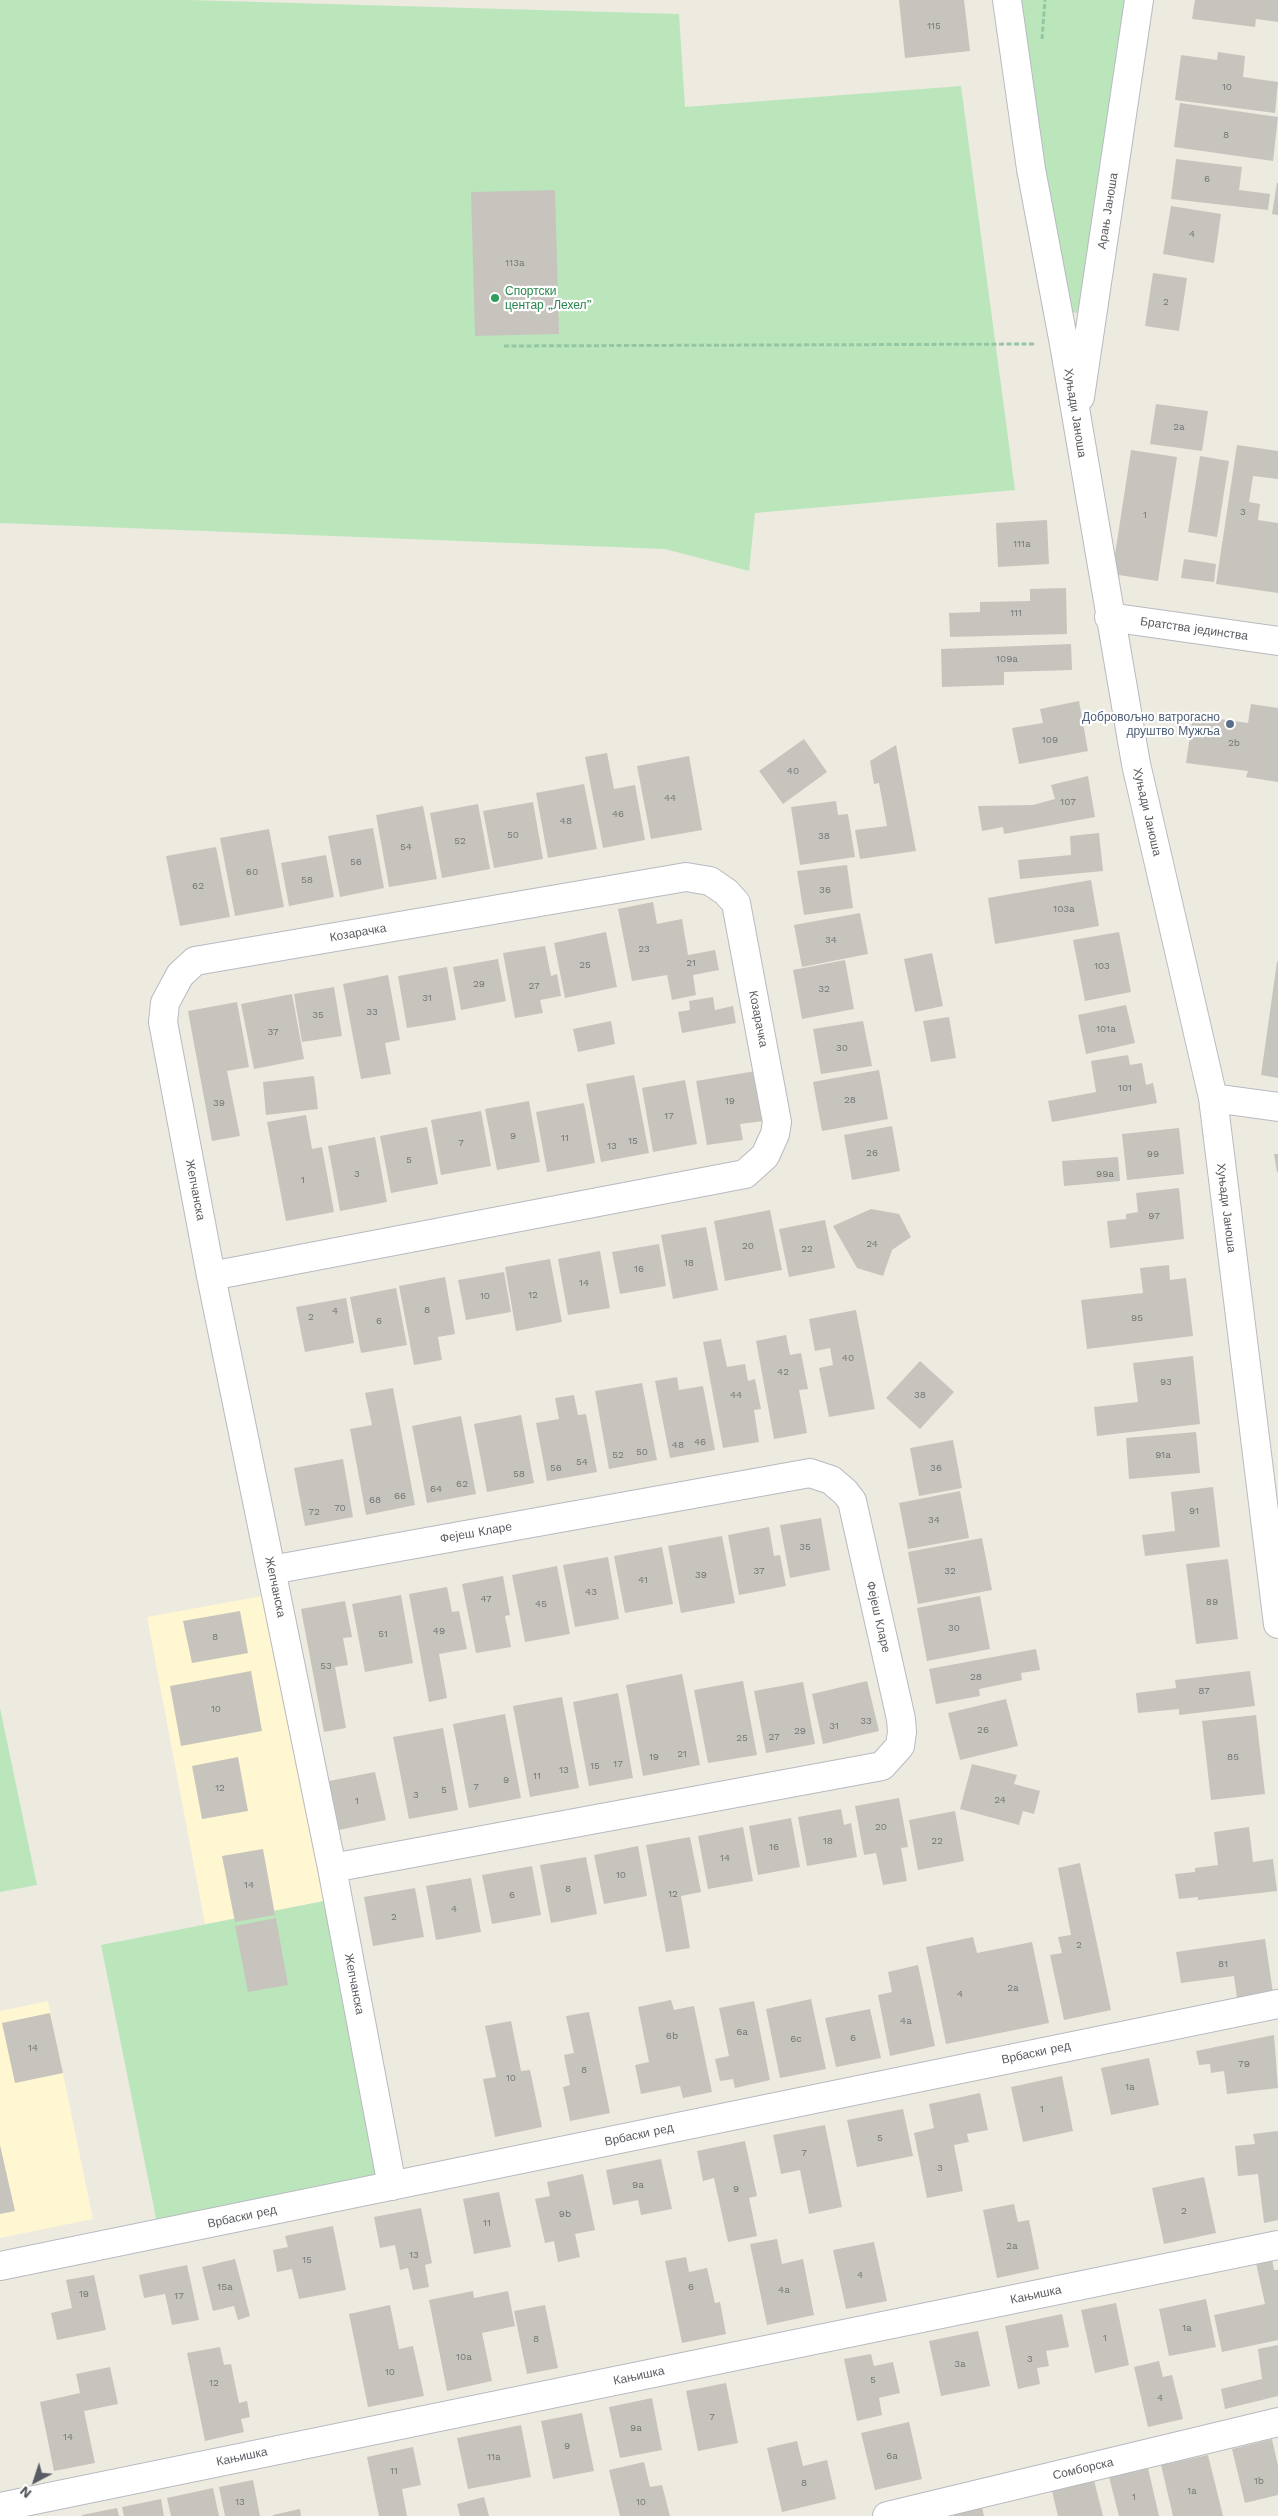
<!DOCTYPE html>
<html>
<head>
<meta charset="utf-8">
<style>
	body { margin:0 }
	#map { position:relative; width:1278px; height:2516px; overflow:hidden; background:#edeae0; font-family:"Work Sans",sans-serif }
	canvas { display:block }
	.north { position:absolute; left:10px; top:2456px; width:50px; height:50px; -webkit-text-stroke:4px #fff; paint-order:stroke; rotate:220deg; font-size:14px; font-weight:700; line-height:20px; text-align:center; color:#595c62 }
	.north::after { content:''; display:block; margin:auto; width:18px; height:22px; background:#595c62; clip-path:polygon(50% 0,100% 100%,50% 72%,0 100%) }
</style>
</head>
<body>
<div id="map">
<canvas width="1278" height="2516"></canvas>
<div class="north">N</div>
</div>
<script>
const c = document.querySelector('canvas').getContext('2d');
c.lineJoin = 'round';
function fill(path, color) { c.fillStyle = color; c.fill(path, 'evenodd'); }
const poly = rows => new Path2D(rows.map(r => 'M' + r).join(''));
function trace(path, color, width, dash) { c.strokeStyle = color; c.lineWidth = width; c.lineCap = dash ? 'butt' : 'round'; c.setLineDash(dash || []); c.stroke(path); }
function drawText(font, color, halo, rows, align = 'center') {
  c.font = font + ' "Work Sans",sans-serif'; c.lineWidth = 4.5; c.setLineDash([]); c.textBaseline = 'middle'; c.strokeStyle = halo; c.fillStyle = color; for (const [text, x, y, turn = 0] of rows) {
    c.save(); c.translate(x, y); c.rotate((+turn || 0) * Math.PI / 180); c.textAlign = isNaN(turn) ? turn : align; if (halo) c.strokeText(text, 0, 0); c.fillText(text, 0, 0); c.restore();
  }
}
fill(poly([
	[273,1594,329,1900,205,1924,147,1617],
	[48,2001,93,2219,0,2238,0,2011]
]), '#fff6d2');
fill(poly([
	[0,0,189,0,679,14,685,107,961,86,1015,490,755,513,749,571,665,549,0,523],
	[1016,0,1133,0,1083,311,1076,313,1065,310],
	[0,1708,37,1885,0,1892],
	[329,1900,385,2177,157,2223,101,1945]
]), '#bbe6bc');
fill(poly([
	[899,0,964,0,970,51,905,58],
	[1195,0,1278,0,1278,22,1256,19,1255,27,1192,19],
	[1218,52,1245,56,1243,77,1278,82,1275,113,1175,100,1181,55,1217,60],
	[1180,103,1278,117,1273,161,1174,147],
	[1176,159,1242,167,1239,190,1270,194,1268,210,1171,199],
	[1277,183,1278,183,1278,215,1272,214],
	[555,190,559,334,475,336,471,192],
	[1171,206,1221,214,1214,263,1163,254],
	[1153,273,1187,278,1179,331,1145,326],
	[1156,404,1208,411,1202,451,1150,444],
	[1237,445,1278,451,1278,479,1253,476,1249,502,1260,504,1258,520,1278,523,1278,593,1216,584],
	[1131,450,1177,457,1158,581,1112,574],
	[1200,456,1229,461,1217,537,1188,532],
	[1047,520,1049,564,998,567,996,523],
	[1184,559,1216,564,1214,582,1181,578],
	[1066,588,1067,634,950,637,949,613,980,612,980,602,1030,601,1030,589],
	[1071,644,1072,670,1004,672,1004,685,942,687,941,649],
	[1079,701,1088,751,1019,764,1012,728,1043,723,1040,709],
	[1251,704,1278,708,1278,782,1246,777,1248,771,1186,763,1193,715,1248,723],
	[804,739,827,772,783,804,759,771],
	[896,745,916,851,860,859,855,830,887,826,879,783,874,784,870,761],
	[607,753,614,789,635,785,645,840,603,848,585,757],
	[689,756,702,830,651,839,637,766],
	[1088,776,1095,817,1004,834,1003,827,982,831,978,806,1033,805,1055,799,1051,785],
	[584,784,597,849,548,858,536,793],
	[836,801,838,815,848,814,855,857,800,865,791,807],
	[533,802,543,859,494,868,483,811],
	[478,804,490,869,442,878,430,813],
	[423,806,437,879,389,887,376,815],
	[373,828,384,888,340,897,328,836],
	[269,829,284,907,235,916,220,838],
	[1099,833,1103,871,1020,879,1018,860,1071,855,1070,836],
	[216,847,230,917,180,926,166,856],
	[326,855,334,897,289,906,281,863],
	[847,865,853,908,804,915,797,871],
	[1091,880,1099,926,995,944,988,898],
	[653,902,657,924,682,919,688,955,715,950,719,970,693,975,696,995,672,1000,667,975,632,981,618,909],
	[860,913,868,954,802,967,794,925],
	[606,932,617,987,565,998,554,943],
	[1119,932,1131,992,1085,1001,1073,940],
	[545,946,551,976,557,974,561,996,540,1000,543,1013,515,1018,503,953],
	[932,953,943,1006,915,1012,904,959],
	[498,959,506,1001,461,1010,453,967],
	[845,960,854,1009,802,1019,793,970],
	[1277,962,1278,962,1278,1078,1261,1075],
	[447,967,456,1020,407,1028,398,976],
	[388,975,400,1040,385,1043,391,1074,361,1079,343,984],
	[334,987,342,1036,302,1042,294,994],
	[292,994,304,1059,254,1069,241,1004],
	[713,997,715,1010,733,1006,736,1023,682,1033,678,1012,690,1010,689,1001],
	[237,1002,249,1067,227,1071,240,1136,212,1141,188,1011],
	[1126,1005,1135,1043,1086,1054,1078,1015],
	[949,1017,956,1058,931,1062,923,1021],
	[611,1021,615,1044,578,1052,573,1029],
	[863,1021,872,1066,821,1074,813,1029],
	[1128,1055,1130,1065,1142,1063,1146,1085,1153,1083,1157,1103,1052,1122,1048,1101,1096,1092,1091,1061],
	[879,1070,888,1119,822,1131,813,1082],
	[756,1071,764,1121,740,1124,743,1140,707,1145,696,1081],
	[634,1075,649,1153,601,1162,586,1084],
	[314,1076,318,1109,266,1115,263,1082],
	[685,1080,697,1144,653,1152,642,1088],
	[529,1101,540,1162,497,1170,485,1109],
	[584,1103,595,1163,547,1172,536,1112],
	[481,1111,491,1166,441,1175,431,1120],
	[306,1115,312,1149,322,1147,334,1212,286,1221,267,1122],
	[892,1126,900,1171,852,1180,844,1135],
	[427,1127,438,1184,391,1193,380,1136],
	[1179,1128,1184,1174,1127,1180,1122,1134],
	[375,1137,387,1202,340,1211,328,1146],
	[1274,1154,1278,1154,1278,1172,1277,1172],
	[1118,1157,1120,1181,1064,1186,1062,1161],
	[1179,1188,1184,1239,1110,1248,1107,1221,1126,1219,1126,1214,1138,1212,1136,1193],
	[871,1209,899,1214,911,1237,892,1250,883,1276,857,1268,833,1226],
	[770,1210,782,1270,725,1281,714,1221],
	[825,1220,835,1268,789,1277,779,1229],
	[706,1227,718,1290,673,1299,661,1235],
	[659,1244,666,1286,620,1294,612,1252],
	[600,1251,610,1308,568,1315,558,1259],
	[550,1259,562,1322,516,1331,505,1267],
	[1169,1265,1170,1280,1186,1278,1193,1336,1087,1349,1081,1300,1143,1293,1140,1268],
	[504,1272,511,1312,466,1320,458,1280],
	[445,1277,455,1334,438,1337,442,1360,414,1365,399,1286],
	[396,1288,407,1345,361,1353,350,1297],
	[346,1298,354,1343,305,1352,296,1307],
	[856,1310,875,1409,829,1417,819,1368,833,1365,830,1348,815,1351,809,1319],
	[786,1335,790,1355,801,1353,808,1389,799,1390,807,1433,774,1439,756,1341],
	[721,1339,727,1367,745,1364,748,1381,755,1379,761,1409,754,1410,759,1442,723,1448,703,1342],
	[1193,1356,1200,1424,1097,1436,1094,1407,1138,1402,1133,1363],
	[920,1361,954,1392,920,1429,886,1398],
	[677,1377,679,1390,703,1386,715,1450,670,1458,655,1381],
	[642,1383,657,1460,609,1469,595,1391],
	[393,1388,415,1505,366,1515,350,1429,372,1425,365,1393],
	[574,1395,578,1415,586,1414,597,1472,547,1481,536,1423,559,1419,555,1398],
	[521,1415,534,1483,487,1492,474,1424],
	[461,1416,476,1494,427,1503,412,1426],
	[1196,1432,1200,1473,1129,1479,1126,1438],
	[953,1440,962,1488,919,1496,910,1448],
	[343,1459,353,1517,305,1526,294,1468],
	[1213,1487,1220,1547,1145,1556,1142,1535,1175,1531,1171,1492],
	[960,1491,969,1538,908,1549,899,1503],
	[821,1518,830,1570,790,1578,780,1525],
	[769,1527,774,1556,780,1555,786,1586,739,1595,728,1535],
	[722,1536,735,1603,681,1613,668,1546],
	[982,1538,992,1590,918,1604,908,1552],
	[662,1547,673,1604,625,1613,614,1556],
	[608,1557,619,1619,575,1627,563,1565],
	[1228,1559,1238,1639,1196,1644,1186,1564],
	[557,1566,570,1634,525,1642,512,1575],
	[503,1576,510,1615,505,1616,511,1647,476,1653,462,1584],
	[447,1587,452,1612,459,1611,467,1649,439,1654,447,1698,429,1702,409,1594],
	[401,1595,413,1663,365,1672,352,1604],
	[980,1596,990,1649,927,1661,917,1608],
	[345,1601,352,1637,343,1638,348,1665,335,1667,346,1728,324,1732,301,1609],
	[240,1611,248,1653,192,1663,183,1621],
	[1036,1649,1040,1670,1021,1673,1022,1680,979,1689,980,1696,936,1704,929,1669],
	[251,1671,262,1731,181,1746,170,1686],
	[1250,1671,1255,1706,1179,1715,1179,1709,1138,1713,1136,1693,1176,1688,1175,1680],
	[682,1674,700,1765,643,1776,626,1685],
	[743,1681,757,1755,708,1763,694,1690],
	[867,1681,879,1731,823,1744,812,1694],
	[803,1682,815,1744,766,1753,754,1691],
	[618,1693,633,1778,589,1786,573,1702],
	[562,1697,579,1788,530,1797,513,1706],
	[1006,1699,1018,1746,960,1760,948,1713],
	[505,1714,521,1798,469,1808,453,1724],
	[1256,1715,1265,1794,1211,1800,1202,1721],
	[443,1728,458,1810,409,1819,393,1737],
	[238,1757,248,1811,202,1819,192,1766],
	[972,1764,1017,1775,1014,1784,1040,1791,1034,1814,1023,1811,1019,1825,960,1809],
	[375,1772,386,1820,339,1830,329,1781],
	[899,1798,908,1847,901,1848,907,1881,883,1885,876,1853,864,1855,855,1806],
	[841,1809,844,1825,851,1823,857,1857,807,1866,798,1817],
	[955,1811,964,1861,918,1870,909,1820],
	[791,1818,800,1867,758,1875,749,1826],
	[743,1827,753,1881,708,1889,698,1836],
	[1249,1827,1253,1862,1273,1859,1277,1891,1198,1900,1198,1897,1179,1899,1175,1874,1195,1872,1195,1868,1218,1865,1214,1832],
	[690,1837,701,1892,681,1896,690,1948,666,1952,646,1845],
	[638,1846,647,1896,604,1904,594,1855],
	[263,1849,275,1915,235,1922,222,1856],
	[586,1857,597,1914,551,1923,540,1865],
	[1080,1863,1111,2010,1064,2020,1050,1955,1062,1953,1058,1937,1071,1935,1058,1868],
	[532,1866,541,1915,492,1924,482,1875],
	[471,1878,481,1932,436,1940,426,1886],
	[415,1888,424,1937,373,1946,364,1897],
	[276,1918,288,1985,248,1992,235,1926],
	[973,1937,977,1953,1032,1942,1049,2023,946,2044,926,1947],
	[1265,1939,1273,1993,1237,1998,1234,1976,1181,1983,1176,1952],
	[918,1965,935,2046,890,2056,878,1995,892,1992,888,1972],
	[811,1999,826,2069,780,2078,766,2009],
	[671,2000,674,2010,694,2006,712,2092,683,2098,680,2086,641,2094,635,2065,649,2062,638,2007],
	[754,2001,770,2080,735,2088,733,2079,720,2081,715,2059,729,2056,719,2008],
	[870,2009,881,2058,836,2067,825,2018],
	[589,2012,610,2113,570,2121,563,2087,570,2085,564,2055,574,2053,566,2016],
	[50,2013,63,2073,15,2083,2,2023],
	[511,2021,521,2071,530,2070,542,2127,495,2137,483,2079,496,2077,485,2026],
	[1274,2035,1278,2088,1227,2094,1224,2071,1211,2073,1210,2064,1199,2065,1196,2051],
	[1149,2058,1159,2105,1111,2115,1101,2068],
	[1062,2076,1073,2131,1023,2142,1011,2087],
	[980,2093,988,2130,967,2134,969,2142,954,2145,963,2191,927,2198,914,2133,934,2128,929,2104],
	[903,2109,913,2156,857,2167,847,2120],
	[825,2125,842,2207,809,2214,800,2170,781,2174,773,2135],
	[1278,2131,1278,2220,1264,2223,1258,2174,1238,2176,1235,2146,1255,2144,1253,2134],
	[745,2141,757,2196,749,2198,757,2236,728,2242,714,2178,703,2181,697,2151],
	[0,2145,15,2211,0,2214],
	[661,2159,672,2209,641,2215,638,2200,613,2205,606,2170],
	[583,2174,595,2230,575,2234,580,2257,558,2262,554,2241,545,2243,535,2199,550,2196,547,2182],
	[1204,2177,1216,2233,1164,2244,1152,2188],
	[499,2192,511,2247,474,2254,463,2199],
	[1014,2204,1018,2222,1029,2220,1039,2269,997,2278,983,2210],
	[421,2208,432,2263,425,2265,429,2287,413,2290,408,2268,400,2270,395,2245,380,2248,374,2217],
	[333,2226,346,2290,299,2299,292,2269,277,2272,273,2250,288,2247,285,2236],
	[777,2239,782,2264,803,2259,814,2315,767,2325,750,2244],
	[874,2242,887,2301,846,2309,833,2250],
	[686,2257,689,2272,707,2268,715,2303,720,2302,726,2334,682,2343,665,2261],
	[235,2259,250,2316,238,2320,234,2306,213,2311,202,2267],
	[1272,2259,1274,2270,1278,2270,1278,2340,1222,2352,1214,2315,1265,2304,1256,2263],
	[187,2265,199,2320,172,2325,165,2294,144,2298,139,2275],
	[94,2275,106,2330,57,2340,51,2313,72,2308,66,2280],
	[473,2291,474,2298,508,2291,515,2326,482,2333,492,2381,447,2391,429,2300],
	[1206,2299,1216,2347,1169,2356,1159,2309],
	[1116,2303,1129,2365,1095,2373,1081,2310],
	[390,2305,399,2349,413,2346,424,2396,368,2407,349,2314],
	[545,2305,558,2368,527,2374,514,2311],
	[1062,2314,1069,2347,1046,2351,1049,2366,1037,2368,1040,2384,1018,2389,1005,2326],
	[978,2331,990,2386,941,2396,929,2341],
	[1278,2345,1278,2396,1225,2409,1221,2389,1262,2379,1258,2349],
	[220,2347,224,2365,231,2364,239,2403,247,2401,250,2417,241,2419,244,2432,205,2441,187,2353],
	[871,2354,874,2366,893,2362,900,2393,879,2398,882,2415,857,2421,844,2359],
	[1159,2361,1163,2377,1172,2375,1183,2419,1148,2427,1134,2367],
	[110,2367,118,2404,84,2411,95,2463,54,2471,40,2402,80,2393,76,2374],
	[726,2383,738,2443,698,2451,686,2391],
	[652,2398,662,2450,620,2458,609,2407],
	[582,2413,594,2471,553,2479,541,2421],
	[909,2422,922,2479,875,2490,861,2433],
	[521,2425,531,2477,468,2489,457,2438],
	[1272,2439,1278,2466,1278,2495,1245,2503,1232,2449],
	[797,2441,803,2466,827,2460,836,2499,782,2512,767,2448],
	[413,2447,421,2485,402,2489,407,2516,379,2516,367,2457],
	[1208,2455,1223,2516,1173,2516,1161,2465],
	[644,2462,650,2487,662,2485,670,2516,620,2516,609,2470],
	[1148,2468,1159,2516,1119,2516,1109,2477],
	[253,2480,260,2516,225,2516,219,2487],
	[1094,2480,1103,2516,1058,2516,1052,2491],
	[213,2488,219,2516,171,2516,167,2498],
	[484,2497,489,2516,460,2516,457,2504],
	[161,2499,164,2516,124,2516,122,2507],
	[982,2507,984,2516,954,2516,954,2513],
	[117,2508,119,2516,82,2516,82,2515],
	[300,2509,301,2516,273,2516,273,2515]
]), '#c7c4bd');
const minor = poly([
	[1007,0,1031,169,1064,344,1136,764,1213,1098,1278,1624],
	[1080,397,1139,0],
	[1109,617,1278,641],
	[1213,1098,1278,1107],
	[211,1276,745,1174,765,1156,775,1134,777,1122,736,903,726,892,710,881,686,877,195,961,180,975,165,1003,163,1022,211,1276,332,1868,392,2186],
	[271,1570,810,1473,831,1480,845,1492,852,1501,901,1719,902,1732,900,1746,882,1766,332,1868],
	[0,2266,1278,2004],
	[0,2507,1278,2245],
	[887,2516,1278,2422]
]);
trace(minor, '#b8bac0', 30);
trace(poly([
	[1042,39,1045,0],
	[504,346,1036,344]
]), '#93c7a4', 3, [5, 2.5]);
trace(minor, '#fff', 28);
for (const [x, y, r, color] of [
	[495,298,5,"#2e9e5b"],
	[1230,724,5,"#5c6f8a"]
]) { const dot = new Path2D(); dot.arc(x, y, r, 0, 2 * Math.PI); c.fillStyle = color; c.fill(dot); trace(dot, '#fff', 2); }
drawText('10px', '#747679', null, [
	["115",934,26],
	["10",1227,87],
	["8",1226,135],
	["6",1207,179],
	["4",1192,234],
	["113a",515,263],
	["2",1166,302],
	["2a",1179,427],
	["3",1243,512],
	["1",1145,515],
	["111a",1022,544],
	["111",1016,613],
	["109a",1007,659],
	["109",1050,740],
	["2b",1234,743],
	["40",793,771],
	["44",670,798],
	["107",1068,802],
	["46",618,814],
	["48",566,821],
	["50",513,835],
	["38",824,836],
	["52",460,841],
	["54",406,847],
	["56",356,862],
	["60",252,872],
	["58",307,880],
	["62",198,886],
	["36",825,890],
	["103a",1064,909],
	["34",831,940],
	["23",644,949],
	["21",691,963],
	["25",585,965],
	["103",1102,966],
	["29",479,984],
	["27",534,986],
	["32",824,989],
	["31",427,998],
	["33",372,1012],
	["35",318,1015],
	["101a",1106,1029],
	["37",273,1032],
	["30",842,1048],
	["101",1125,1088],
	["28",850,1100],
	["19",730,1101],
	["39",219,1103],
	["17",669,1116],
	["9",513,1136],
	["11",565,1138],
	["15",633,1141],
	["7",461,1143],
	["13",612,1146],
	["26",872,1153],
	["99",1153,1154],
	["5",409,1160],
	["3",357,1174],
	["99a",1105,1174],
	["1",303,1180],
	["97",1154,1216],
	["24",872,1244],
	["20",748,1246],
	["22",807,1249],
	["18",689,1263],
	["16",639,1269],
	["14",584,1283],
	["12",533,1295],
	["10",485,1296],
	["8",427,1310],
	["4",335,1311],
	["2",311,1317],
	["95",1137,1318],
	["6",379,1321],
	["40",848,1358],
	["42",783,1372],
	["93",1166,1382],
	["44",736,1395],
	["38",920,1395],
	["46",700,1442],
	["48",678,1445],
	["50",642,1452],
	["52",618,1455],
	["91a",1163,1455],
	["54",582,1462],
	["56",556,1468],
	["36",936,1468],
	["58",519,1474],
	["62",462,1484],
	["64",436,1489],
	["66",400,1496],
	["68",375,1500],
	["70",340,1508],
	["91",1194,1511],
	["72",314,1512],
	["34",934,1520],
	["35",805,1547],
	["37",759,1571],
	["32",950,1571],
	["39",701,1575],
	["41",643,1580],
	["43",591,1592],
	["47",486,1599],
	["89",1212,1602],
	["45",541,1604],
	["30",954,1628],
	["49",439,1631],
	["51",383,1634],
	["8",215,1637],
	["53",326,1666],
	["28",976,1677],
	["87",1204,1691],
	["10",216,1709],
	["33",866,1721],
	["31",834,1726],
	["26",983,1730],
	["29",800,1731],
	["27",774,1737],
	["25",742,1738],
	["21",682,1754],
	["19",654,1757],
	["85",1233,1757],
	["17",618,1764],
	["15",595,1766],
	["13",564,1770],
	["11",537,1776],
	["9",506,1780],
	["7",476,1787],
	["12",220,1788],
	["5",444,1790],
	["3",416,1795],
	["24",1000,1800],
	["1",357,1801],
	["20",881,1827],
	["18",828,1841],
	["22",937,1841],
	["16",774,1847],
	["14",725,1858],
	["10",621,1875],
	["14",249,1885],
	["8",568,1889],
	["12",673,1894],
	["6",512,1895],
	["4",454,1909],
	["2",394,1917],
	["2",1079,1945],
	["81",1223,1964],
	["2a",1013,1988],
	["4",960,1994],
	["4a",906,2021],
	["6a",742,2032],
	["6b",672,2036],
	["6",853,2038],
	["6c",796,2039],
	["14",33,2048],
	["79",1244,2064],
	["8",584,2070],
	["10",511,2078],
	["1a",1130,2087],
	["1",1042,2109],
	["5",880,2138],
	["7",804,2153],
	["3",940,2168],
	["9a",638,2185],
	["9",736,2189],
	["2",1184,2211],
	["9b",565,2214],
	["11",487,2223],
	["2a",1012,2246],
	["13",414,2255],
	["15",307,2260],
	["4",860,2275],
	["15a",225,2287],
	["6",691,2287],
	["4a",784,2290],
	["19",84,2294],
	["17",179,2296],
	["1a",1187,2328],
	["1",1105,2338],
	["8",536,2339],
	["10a",464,2357],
	["3",1030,2359],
	["3a",960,2364],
	["10",390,2372],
	["5",873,2380],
	["12",214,2383],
	["4",1160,2398],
	["7",712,2417],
	["9a",636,2428],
	["14",68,2437],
	["9",567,2446],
	["6a",892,2456],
	["11a",494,2457],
	["11",394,2471],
	["1b",1259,2481],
	["8",804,2483],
	["1a",1192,2491],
	["1",1134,2497],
	["13",240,2502],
	["10",641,2502]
]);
drawText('12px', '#595c62', '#fff', [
	["Арањ Јаноша",1108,211,-81],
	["Хуњади Јаноша",1075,413,81],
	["Братства јединства",1194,629,8],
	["Хуњади Јаноша",1147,812,77],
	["Козарачка",358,933,-10],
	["Козарачка",758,1019,79],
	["Жепчанска",195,1190,79],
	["Хуњади Јаноша",1226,1208,83],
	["Фејеш Кларе",476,1533,-10],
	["Жепчанска",275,1587,78],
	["Фејеш Кларе",878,1617,77],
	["Жепчанска",354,1984,79],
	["Врбаски ред",1036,2053,-12],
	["Врбаски ред",639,2135,-12],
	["Врбаски ред",242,2217,-12],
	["Кањишка",1036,2295,-12],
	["Кањишка",639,2376,-12],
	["Кањишка",242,2457,-12],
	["Сомборска",1083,2469,-13]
]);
drawText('12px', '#27864d', '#fff', [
	["Спортски",505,291],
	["центар „Лехел”",505,305]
], 'left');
drawText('12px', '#4e5e75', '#fff', [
	["Добровољно ватрогасно",1220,717],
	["друштво Мужља",1220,731]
], 'right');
</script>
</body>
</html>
